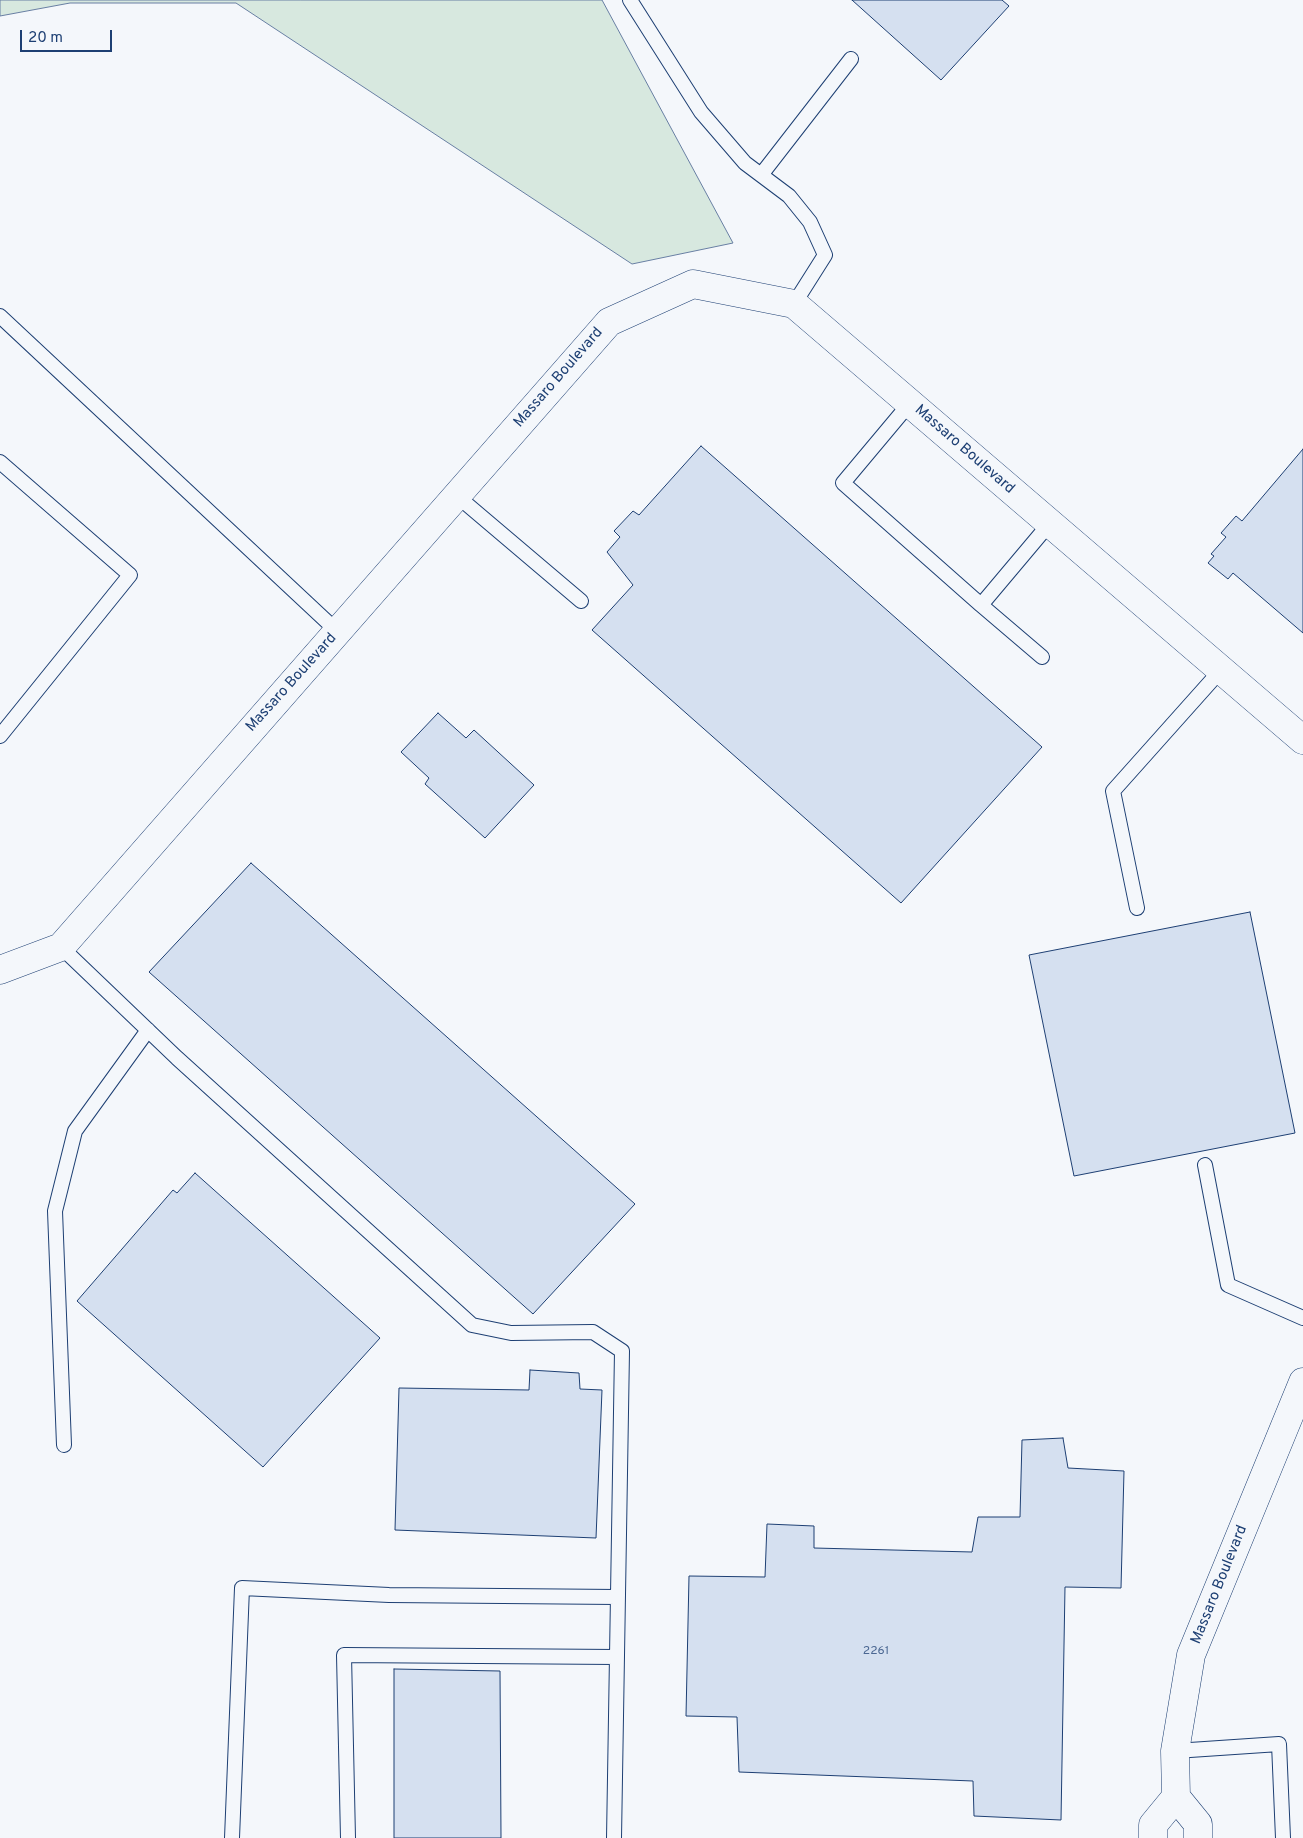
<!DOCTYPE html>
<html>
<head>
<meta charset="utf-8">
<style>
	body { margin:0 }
	#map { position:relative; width:1303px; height:1838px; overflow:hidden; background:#f4f7fb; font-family:Overpass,sans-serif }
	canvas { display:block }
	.scale { position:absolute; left:20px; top:30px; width:92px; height:22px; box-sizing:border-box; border:2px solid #1d3f73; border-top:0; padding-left:6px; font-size:15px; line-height:18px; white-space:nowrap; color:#1d3f73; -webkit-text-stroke:4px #f4f7fb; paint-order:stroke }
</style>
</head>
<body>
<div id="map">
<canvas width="1303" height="1838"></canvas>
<div class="scale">20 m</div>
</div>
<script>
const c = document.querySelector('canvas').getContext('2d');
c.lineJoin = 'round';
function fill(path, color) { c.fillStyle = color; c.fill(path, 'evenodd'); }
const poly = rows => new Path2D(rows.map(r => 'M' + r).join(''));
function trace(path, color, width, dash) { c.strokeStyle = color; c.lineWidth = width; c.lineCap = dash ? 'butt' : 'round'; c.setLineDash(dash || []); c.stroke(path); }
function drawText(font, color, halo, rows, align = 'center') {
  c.font = font + ' Overpass,sans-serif'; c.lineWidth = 4; c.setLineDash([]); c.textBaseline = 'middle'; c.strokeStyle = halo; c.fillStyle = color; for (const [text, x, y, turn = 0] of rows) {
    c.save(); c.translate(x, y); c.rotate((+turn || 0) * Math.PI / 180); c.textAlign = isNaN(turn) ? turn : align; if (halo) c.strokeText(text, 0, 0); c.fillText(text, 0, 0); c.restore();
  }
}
const green = poly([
	[0,0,602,0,733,243,632,264,236,3,70,3,0,16,0,0]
]);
fill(green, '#d7e8df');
trace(green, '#687fa3', 1);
const building = poly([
	[852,0,1002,0,1009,6,941,80,852,0],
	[701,446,1042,747,901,903,592,630,633,585,607,552,620,537,614,531,633,511,639,515,701,446],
	[1303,449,1303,633,1233,573,1228,579,1208,563,1214,556,1211,554,1226,537,1221,533,1236,516,1242,521,1303,449],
	[438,713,466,738,474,730,534,785,485,838,425,784,429,778,401,752,438,713],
	[251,863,635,1204,533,1314,149,972,251,863],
	[1250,912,1295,1133,1074,1176,1029,955,1250,912],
	[195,1173,380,1338,263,1467,77,1301,173,1190,177,1193,195,1173],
	[530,1370,579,1373,580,1389,602,1390,596,1538,395,1530,399,1388,529,1390,530,1370],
	[1063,1438,1068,1468,1124,1471,1121,1588,1065,1587,1061,1820,974,1816,973,1781,739,1772,737,1717,686,1716,689,1576,765,1577,767,1524,814,1526,814,1548,972,1552,978,1517,1020,1517,1022,1440,1063,1438],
	[394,1669,500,1671,501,1838,394,1838,394,1669]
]);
fill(building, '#d5e0f0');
trace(building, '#1d3f73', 1);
const service = poly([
	[630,0,701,112,745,163,789,196,810,222,825,255,794,304],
	[761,175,851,59],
	[0,316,338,632],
	[910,403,843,483,981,605,1050,523],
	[0,462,130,575,0,736],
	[456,495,581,601],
	[981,605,1042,657],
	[1137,908,1113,791,1221,670],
	[61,947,177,1058,472,1325,511,1333,593,1332,622,1351,614,1838],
	[1205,1165,1228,1285,1303,1318],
	[64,1445,55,1211,75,1131,148,1030],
	[1175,1751,1279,1744,1283,1838],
	[232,1838,242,1588,389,1595,617,1597],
	[348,1838,344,1655,616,1657]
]);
const minor = poly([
	[0,970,61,947,609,322,693,284,794,304,1303,740],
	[1153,1838,1153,1825,1176,1797],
	[1198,1838,1198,1824,1176,1797,1175,1751,1191,1655,1303,1382]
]);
trace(service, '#1d3f73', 16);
trace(minor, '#1d3f73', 29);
trace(service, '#f4f7fb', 14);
trace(minor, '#f4f7fb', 28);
drawText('12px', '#4b6792', null, [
	["2261",876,1652]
]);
drawText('15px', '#1d3f73', '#f4f7fb', [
	["Massaro Boulevard",559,378,-49],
	["Massaro Boulevard",964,450,41],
	["Massaro Boulevard",292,683,-48],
	["Massaro Boulevard",1220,1585,-68]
]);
</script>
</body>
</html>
